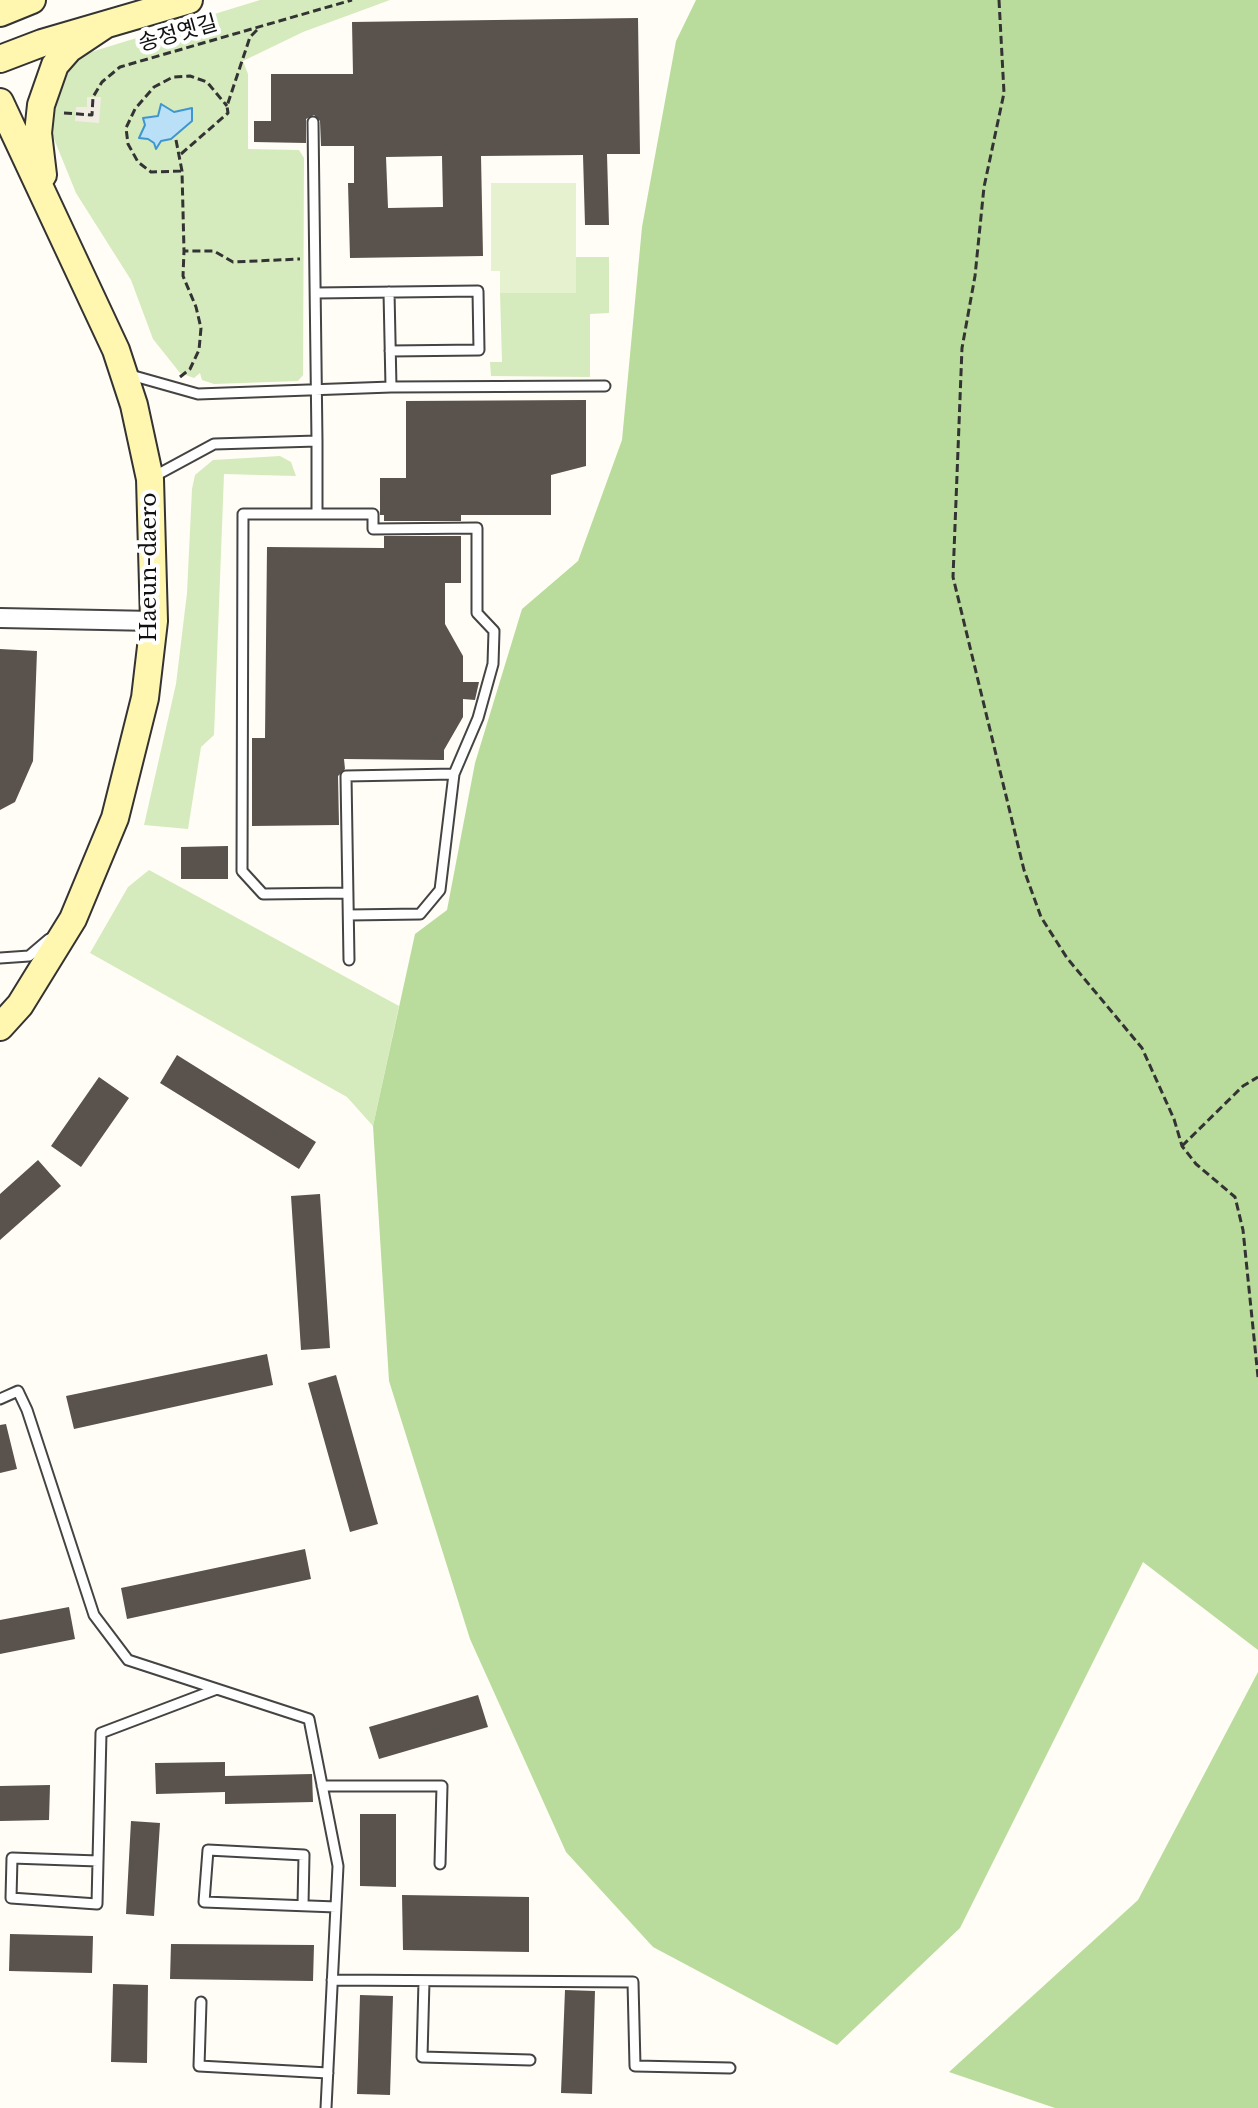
<!DOCTYPE html>
<html>
<head>
<meta charset="utf-8">
<style>
	body { margin:0 }
	canvas { display:block; background:#fffdf5 }
</style>
</head>
<body>
<canvas width="1258" height="2108"></canvas>
<script>
const c = document.querySelector('canvas').getContext('2d');
c.lineJoin = 'round';
function fill(path, color) { c.fillStyle = color; c.fill(path, 'evenodd'); }
const poly = rows => new Path2D(rows.map(r => 'M' + r).join(''));
function trace(path, color, width, dash) { c.strokeStyle = color; c.lineWidth = width; c.lineCap = dash ? 'butt' : 'round'; c.setLineDash(dash || []); c.stroke(path); }
function drawText(font, color, halo, rows, align = 'center') {
  c.font = font + ' "Libre Baskerville","Noto Sans KR",serif'; c.lineWidth = 8; c.setLineDash([]); c.textBaseline = 'middle'; c.strokeStyle = halo; c.fillStyle = color; for (const [text, x, y, turn = 0] of rows) {
    c.save(); c.translate(x, y); c.rotate((+turn || 0) * Math.PI / 180); c.textAlign = isNaN(turn) ? turn : align; if (halo) c.strokeText(text, 0, 0); c.fillText(text, 0, 0); c.restore();
  }
}
fill(poly([
	[260,0,390,0,303,32,243,61,248,74,248,149,299,150,304,158,303,375,298,381,214,384,202,380,200,373,194,378,180,373,153,339,131,280,76,193,50,129,51,107,58,81,78,56],
	[576,257,609,257,609,313,590,314,590,377,491,376,490,362,502,362,500,293,576,293],
	[280,456,291,462,296,476,224,474,214,735,201,747,188,829,144,825,176,684,187,593,192,489,195,475,213,460],
	[149,870,399,1006,373,1126,347,1097,90,953,128,887]
]), '#d5ebbd');
fill(poly([
	[696,0,1258,0,1258,1650,1143,1562,960,1928,837,2045,653,1947,566,1852,470,1639,389,1381,373,1126,415,934,447,910,475,763,522,609,578,561,622,440,642,227,676,41],
	[1258,1672,1258,2108,1055,2108,949,2072,1138,1900]
]), '#b9dc9c');
fill(poly([
	[491,183,576,183,576,293,500,293,500,271,491,271]
]), '#e6f2cf');
fill(poly([
	[87,97,101,97,99,123,75,121,76,107,87,107]
]), '#f1ede2');
const water = poly([
	[161,104,174,112,192,108,192,121,171,139,161,141,156,149,154,143,148,139,139,138,145,125,143,118,158,116,161,104]
]);
fill(water, '#b9e0f7');
trace(water, '#3f96cf', 2);
fill(poly([
	[638,18,640,154,607,154,609,225,585,225,583,155,481,156,483,256,350,258,348,183,354,183,354,146,321,146,320,121,314,115,306,119,306,143,254,142,254,121,271,121,271,74,353,74,352,22],
	[442,156,443,207,388,208,386,157],
	[586,400,586,466,551,475,551,515,461,515,461,521,384,521,384,515,380,515,380,478,406,478,406,401],
	[384,536,461,536,461,583,445,583,445,624,463,656,463,682,479,682,475,700,463,699,463,717,444,750,444,760,344,759,345,769,338,776,339,825,252,826,252,738,265,738,267,547,384,548],
	[0,649,37,651,33,761,15,802,0,810],
	[228,846,228,879,181,879,181,847],
	[177,1055,316,1142,299,1169,160,1083],
	[99,1077,129,1098,81,1167,51,1146],
	[38,1160,61,1186,0,1240,0,1194],
	[320,1194,330,1348,301,1350,291,1196],
	[267,1354,273,1385,74,1429,66,1396],
	[336,1375,378,1524,350,1532,308,1383],
	[6,1424,17,1469,0,1473,0,1425],
	[305,1549,311,1579,127,1619,121,1588],
	[69,1607,75,1639,0,1654,0,1620],
	[478,1695,488,1727,379,1759,369,1727],
	[225,1762,225,1776,312,1774,313,1802,225,1804,225,1792,156,1794,155,1763],
	[50,1785,49,1820,0,1821,0,1786],
	[360,1814,396,1814,396,1887,360,1886],
	[131,1821,160,1823,154,1916,126,1914],
	[402,1895,529,1897,529,1952,403,1950],
	[10,1934,93,1936,92,1973,9,1971],
	[171,1944,314,1945,313,1981,170,1979],
	[113,1984,148,1985,147,2063,111,2062],
	[565,1990,595,1991,592,2094,561,2093],
	[360,1995,393,1996,390,2095,357,2094]
]), '#5a524d');
const service = poly([
	[313,122,317,441],
	[389,292,391,387],
	[316,293,478,291,479,350,390,351],
	[127,374,198,394,391,387,605,386],
	[153,477,214,444,317,441,317,514,373,514,373,529,477,528,477,613,494,631,493,664,478,718,454,774,346,776,349,960],
	[317,514,243,514,242,871,263,894,348,893],
	[349,915,420,914,440,890,454,774],
	[0,958,29,956,49,939],
	[0,1399,18,1391,27,1410,94,1615,128,1660,309,1719,338,1866,326,2108],
	[322,1786,442,1786,440,1864],
	[98,1861,12,1858,11,1898,97,1904,98,1861,101,1733,217,1689],
	[303,1905,304,1855,208,1850,204,1902,336,1907],
	[332,1980,633,1982,635,2066,730,2068],
	[424,1981,422,2057,530,2060],
	[201,2002,199,2066,328,2073]
]);
const minor = poly([
	[0,618,154,621]
]);
const secondary = poly([
	[0,13,32,0],
	[0,59,42,43,189,0],
	[0,102,116,350,134,405,150,479,154,621,145,698,115,818,73,919,20,1005,0,1027],
	[43,175,38,133,41,105,55,65,69,49,105,25]
]);
trace(service, '#444', 13);
trace(minor, '#444', 22);
trace(secondary, '#333', 30);
trace(poly([
	[999,0,1004,93,984,187,975,276,962,348,953,577,1024,870,1041,917,1067,958,1142,1048,1174,1119,1182,1146,1196,1164,1235,1197,1243,1230,1258,1377],
	[64,113,92,115,93,97,102,82,120,67,352,0],
	[176,140,182,171,184,251,214,251,233,262,300,259],
	[181,154,228,113,227,106,250,37,257,30],
	[181,171,151,172,138,162,128,144,126,128,135,109,154,87,173,77,190,76,207,82,227,106],
	[180,377,190,369,199,350,201,328,196,307,183,276,184,251],
	[1182,1146,1243,1086,1258,1077]
]), '#333', 3, [8, 4]);
trace(service, '#fff', 9);
trace(minor, '#fff', 18);
trace(secondary, '#fff6b0', 26);
drawText('22px', '#111', '#fff', [
	["송정옛길",178,34,-16],
	["Haeun-daero",150,567,-90]
]);
</script>
</body>
</html>
